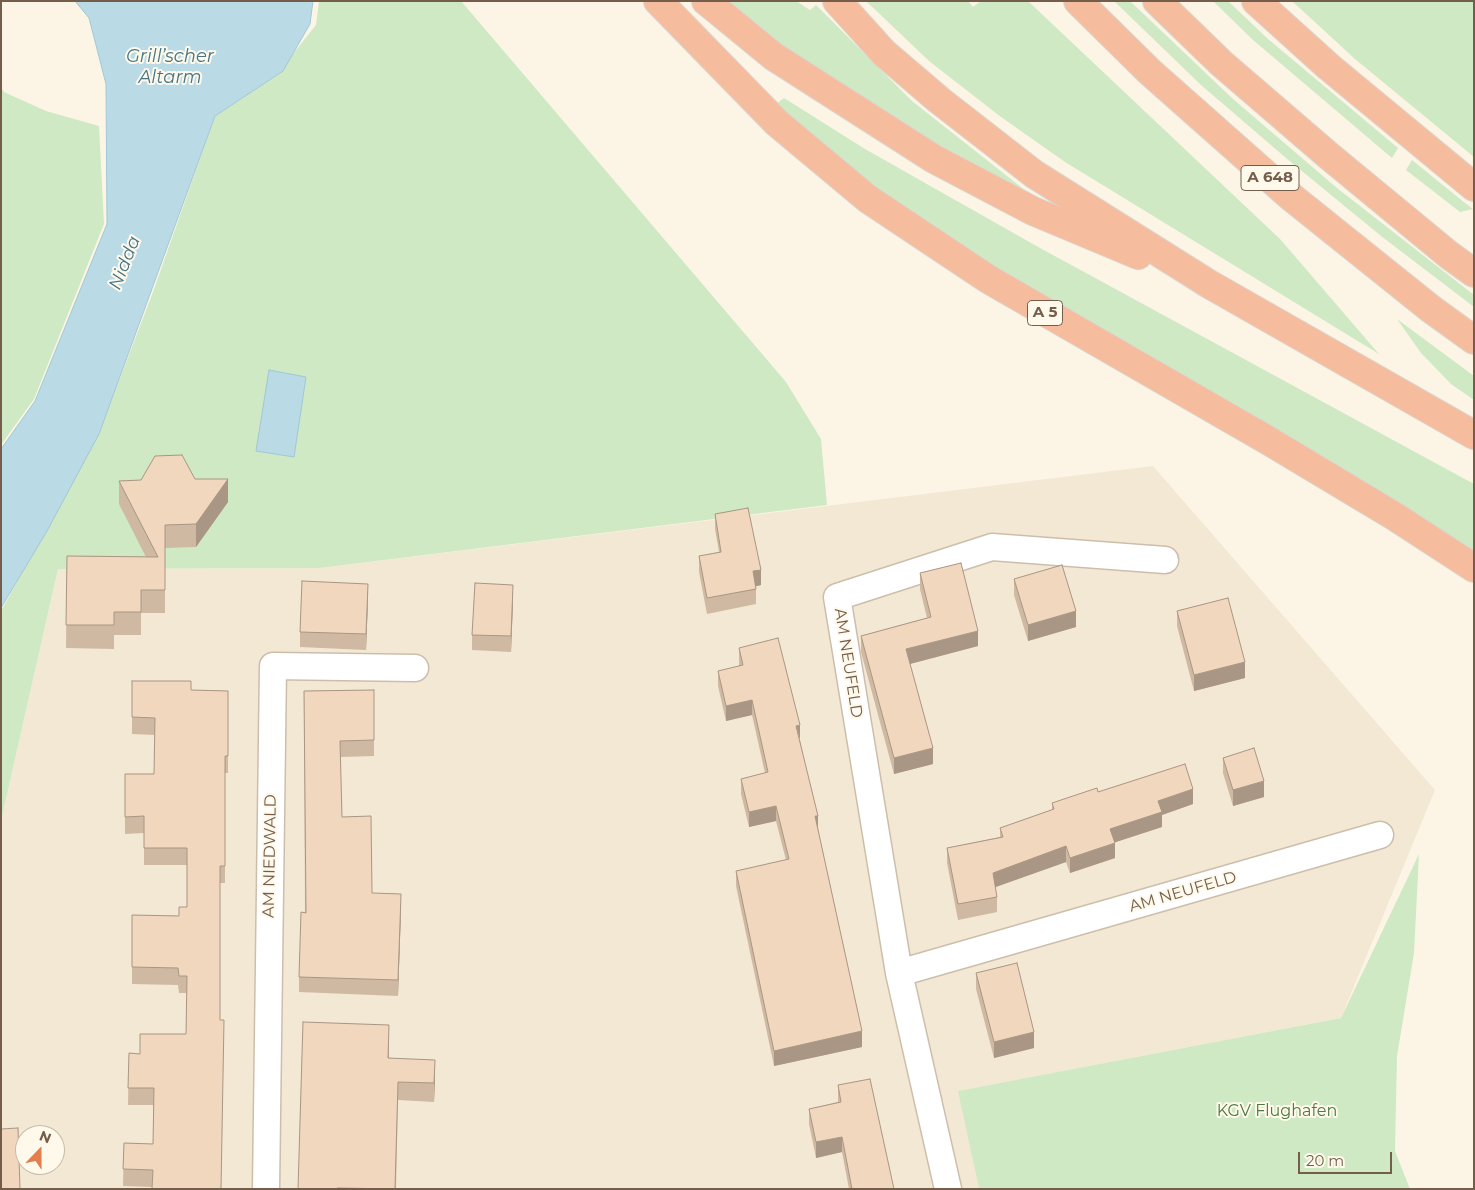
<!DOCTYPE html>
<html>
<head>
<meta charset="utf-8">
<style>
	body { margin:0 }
	#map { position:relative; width:1475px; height:1190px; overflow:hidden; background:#fcf5e5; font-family:Montserrat,sans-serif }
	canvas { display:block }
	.frame { position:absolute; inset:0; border:2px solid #745e4b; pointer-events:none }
	.north { position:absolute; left:15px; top:1125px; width:50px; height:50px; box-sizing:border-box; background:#fff9eb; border:1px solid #c7bbab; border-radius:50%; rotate:22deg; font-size:14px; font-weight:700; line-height:20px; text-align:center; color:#745e4b }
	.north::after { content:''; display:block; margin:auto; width:18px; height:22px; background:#e37e4d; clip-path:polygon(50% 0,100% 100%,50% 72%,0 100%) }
	.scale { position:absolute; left:1298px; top:1152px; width:94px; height:22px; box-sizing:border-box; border:2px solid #745e4b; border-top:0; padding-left:6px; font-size:15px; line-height:18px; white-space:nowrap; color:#745e4b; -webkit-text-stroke:4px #fff9eb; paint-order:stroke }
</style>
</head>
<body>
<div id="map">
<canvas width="1475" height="1190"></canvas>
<div class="frame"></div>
<div class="north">N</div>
<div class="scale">20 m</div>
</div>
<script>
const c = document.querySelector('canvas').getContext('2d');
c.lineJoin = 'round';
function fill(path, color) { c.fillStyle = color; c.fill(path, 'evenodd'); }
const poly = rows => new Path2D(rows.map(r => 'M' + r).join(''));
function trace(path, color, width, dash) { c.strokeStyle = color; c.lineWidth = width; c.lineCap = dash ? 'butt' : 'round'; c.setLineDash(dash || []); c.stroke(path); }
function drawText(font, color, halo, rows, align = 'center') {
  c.font = font + ' Montserrat,sans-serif'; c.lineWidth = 4; c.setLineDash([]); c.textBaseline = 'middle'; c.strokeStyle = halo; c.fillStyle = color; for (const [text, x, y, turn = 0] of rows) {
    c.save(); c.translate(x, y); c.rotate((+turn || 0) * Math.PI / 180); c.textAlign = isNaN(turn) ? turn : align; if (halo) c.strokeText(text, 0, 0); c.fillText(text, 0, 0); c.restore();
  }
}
fill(poly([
	[1153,466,1435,790,1341,1018,959,1091,979,1189,1,1189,1,821,58,569,320,568],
	[25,1135,55,1135,55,1165,25,1165]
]), '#f3e8d4');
fill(poly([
	[319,1,461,1,786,382,821,439,827,505,320,568,58,569,1,821,1,611,99,433,153,292,215,116,283,71,285,64,316,25],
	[717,1,796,1,810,10,816,5,912,101,1026,191,1049,204,901,129],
	[866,1,968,1,973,7,981,1,1028,1,1280,239,1379,354,1065,162,1001,117,929,61],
	[1114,1,1130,1,1233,99,1337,188,1474,295,1474,307,1381,236,1286,158,1201,85],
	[1213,1,1228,1,1268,39,1398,148,1392,158,1253,40],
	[1292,1,1474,1,1474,157,1355,59],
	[1,87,4,92,46,111,99,126,104,224,34,399,1,445],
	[784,98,865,149,1040,248,1474,484,1474,552,961,248,850,170,775,105],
	[1412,160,1465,203,1473,209,1460,212,1406,170],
	[1397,319,1474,376,1474,400,1451,384,1421,353],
	[1419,854,1414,953,1397,1056,1395,1151,1410,1189,979,1189,958,1091,1341,1018]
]), '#cfe9c4');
const water = poly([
	[75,1,313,1,310,24,283,71,215,116,99,434,47,531,1,608,1,449,35,401,107,224,106,84,89,18,75,1],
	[269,370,306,377,294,457,256,451,269,370]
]);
fill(water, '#badae5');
trace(water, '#a0c8d7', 1);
const street = poly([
	[899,973,1380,835],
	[266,1189,273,666,415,668],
	[948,1189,899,973,837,597,992,547,1165,560]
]);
const highway = poly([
	[658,1,777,123,868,199,988,279,1269,441,1394,516,1474,568],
	[706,1,773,56,934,159,1033,211,1138,255],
	[837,1,884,53,939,100,1034,174,1209,284,1474,435],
	[1078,1,1150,72,1290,196,1431,309,1474,340],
	[1157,1,1221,63,1329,156,1449,255,1474,273],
	[1256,1,1329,67,1474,187]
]);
trace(street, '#cdbeac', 29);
trace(highway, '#dbd5d0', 30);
trace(street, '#fff', 26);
trace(highway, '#f5bd9d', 28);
fill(poly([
	[195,479,228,502,196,547,165,548,165,613,141,613,141,635,114,635,114,649,66,648,67,556,146,557,119,504,119,481],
	[715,514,761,585,756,586,756,604,707,614,699,572,699,556,719,552,715,529],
	[920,573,978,646,910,664,933,764,894,774,861,652,861,636,927,618,920,589],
	[1014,579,1076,627,1028,641,1014,595],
	[368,599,366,650,300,647,300,632],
	[513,601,511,652,472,650,472,635],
	[1177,611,1245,678,1194,691,1177,626],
	[739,648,800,740,862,1047,774,1066,736,886,736,871,786,860,776,821,749,827,741,794,741,779,765,773,752,715,726,721,718,686,718,671,739,666],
	[132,681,191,690,228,691,228,773,225,773,225,883,220,883,152,1187,123,1186,124,1143,153,1144,153,1105,128,1105,129,1053,140,1054,186,1034,187,993,179,993,178,985,132,984,132,915,179,916,187,907,187,865,144,865,144,833,125,834,125,774,154,774,155,735,132,734],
	[374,690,374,756,340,757,342,817,372,893,401,910,398,996,299,992,299,977,305,913,304,691],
	[1223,758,1264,797,1233,806,1223,773],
	[1098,792,1193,804,1162,815,1162,827,1115,842,1115,858,1070,873,1066,862,995,887,997,897,997,912,958,920,947,863,947,848,1000,837,1000,828,1052,810,1052,803],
	[976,973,1034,1048,994,1058,976,989],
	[389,1043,389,1058,435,1078,434,1102,398,1100,396,1189,298,1189],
	[838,1085,894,1189,849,1189,842,1152,816,1158,809,1124,809,1109,838,1102]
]), '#cfb9a3');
fill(poly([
	[228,479,228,502,196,547,196,524],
	[761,570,761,585,753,587,753,571],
	[368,584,368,599,366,650,366,634],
	[513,585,513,601,511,652,511,636],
	[1076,611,1076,627,1028,641,1028,625],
	[978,631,978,646,906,665,906,649],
	[1245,662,1245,678,1194,691,1194,675],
	[752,700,752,715,726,721,726,706],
	[800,725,800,740,796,726],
	[933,748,933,764,894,774,894,758],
	[1264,781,1264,797,1233,806,1233,790],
	[1193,789,1193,804,1162,815,1162,827,1110,844,1110,829,1158,801],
	[776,806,776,821,749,827,749,812],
	[815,816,818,816,818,831],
	[1115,843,1115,858,1070,873,1070,858],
	[1066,846,1066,862,993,888,993,873],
	[401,894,401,910,398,996,398,980],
	[389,1025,389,1043,388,1076,388,1058],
	[862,1031,862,1047,774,1066,774,1051],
	[1034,1032,1034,1048,994,1058,994,1042],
	[435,1060,435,1078,434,1102,434,1083],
	[842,1137,842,1152,816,1158,816,1142]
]), '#a99684');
const building = poly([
	[182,455,195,479,228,479,196,524,165,525,165,590,141,590,141,612,114,612,114,625,66,625,67,556,158,557,119,481,141,480,155,456,182,455],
	[748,508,761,570,753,571,756,589,707,598,699,556,721,552,715,514,748,508],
	[961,563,978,631,906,649,933,748,894,758,861,636,931,617,920,573,961,563],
	[1062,565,1076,611,1028,625,1014,579,1062,565],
	[302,581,368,584,366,634,300,632,302,581],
	[475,583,513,585,511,636,472,635,475,583],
	[1228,598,1245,662,1194,675,1177,611,1228,598],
	[778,638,800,725,796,726,818,816,815,816,862,1031,774,1051,736,871,789,859,776,806,749,812,741,779,768,772,752,700,726,706,718,671,743,665,739,648,778,638],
	[132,681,191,681,191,690,228,691,228,756,225,756,225,866,220,866,220,1020,224,1020,221,1189,152,1189,153,1170,123,1169,124,1143,153,1144,154,1088,128,1088,129,1053,140,1054,140,1034,186,1034,187,976,179,976,178,968,132,967,132,915,179,916,179,907,187,907,187,848,144,848,144,816,125,817,125,774,154,774,155,718,132,717,132,681],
	[374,690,374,740,340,741,342,817,371,816,372,893,401,894,398,980,299,977,301,912,306,913,304,691,374,690],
	[1254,748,1264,781,1233,790,1223,758,1254,748],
	[1185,764,1193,789,1158,801,1162,812,1110,829,1115,843,1070,858,1066,846,993,873,997,897,958,904,947,848,1003,837,1000,828,1054,809,1052,803,1097,788,1098,792,1185,764],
	[1017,963,1034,1032,994,1042,976,973,1017,963],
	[303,1022,389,1025,388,1058,435,1060,434,1083,398,1082,395,1189,337,1188,337,1189,298,1189,303,1022],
	[870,1079,894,1189,852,1189,842,1137,816,1142,809,1109,841,1102,838,1085,870,1079],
	[18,1128,20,1189,1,1189,1,1129,18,1128]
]);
fill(building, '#f1d7bd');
trace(building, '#a99684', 1);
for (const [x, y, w] of [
	[1270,178,58],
	[1045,313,35]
]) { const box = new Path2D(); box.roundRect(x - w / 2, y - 12.5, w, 25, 4); c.fillStyle = '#fff9eb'; c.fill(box); trace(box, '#745e4b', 1); }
drawText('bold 15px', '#745e4b', null, [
	["A 648",1270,178],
	["A 5",1045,313]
]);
drawText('16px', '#745e4b', '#fff9eb', [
	["AM NEUFELD",848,663,81],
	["AM NIEDWALD",270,856,-89],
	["AM NEUFELD",1183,892,-16]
]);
drawText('16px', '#4d7a43', '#fff9eb', [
	["KGV Flughafen",1277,1111]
]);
drawText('italic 18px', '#457587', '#fff9eb', [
	["Grill’scher",170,57],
	["Altarm",170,78],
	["Nidda",125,263,-68]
]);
</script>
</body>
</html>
